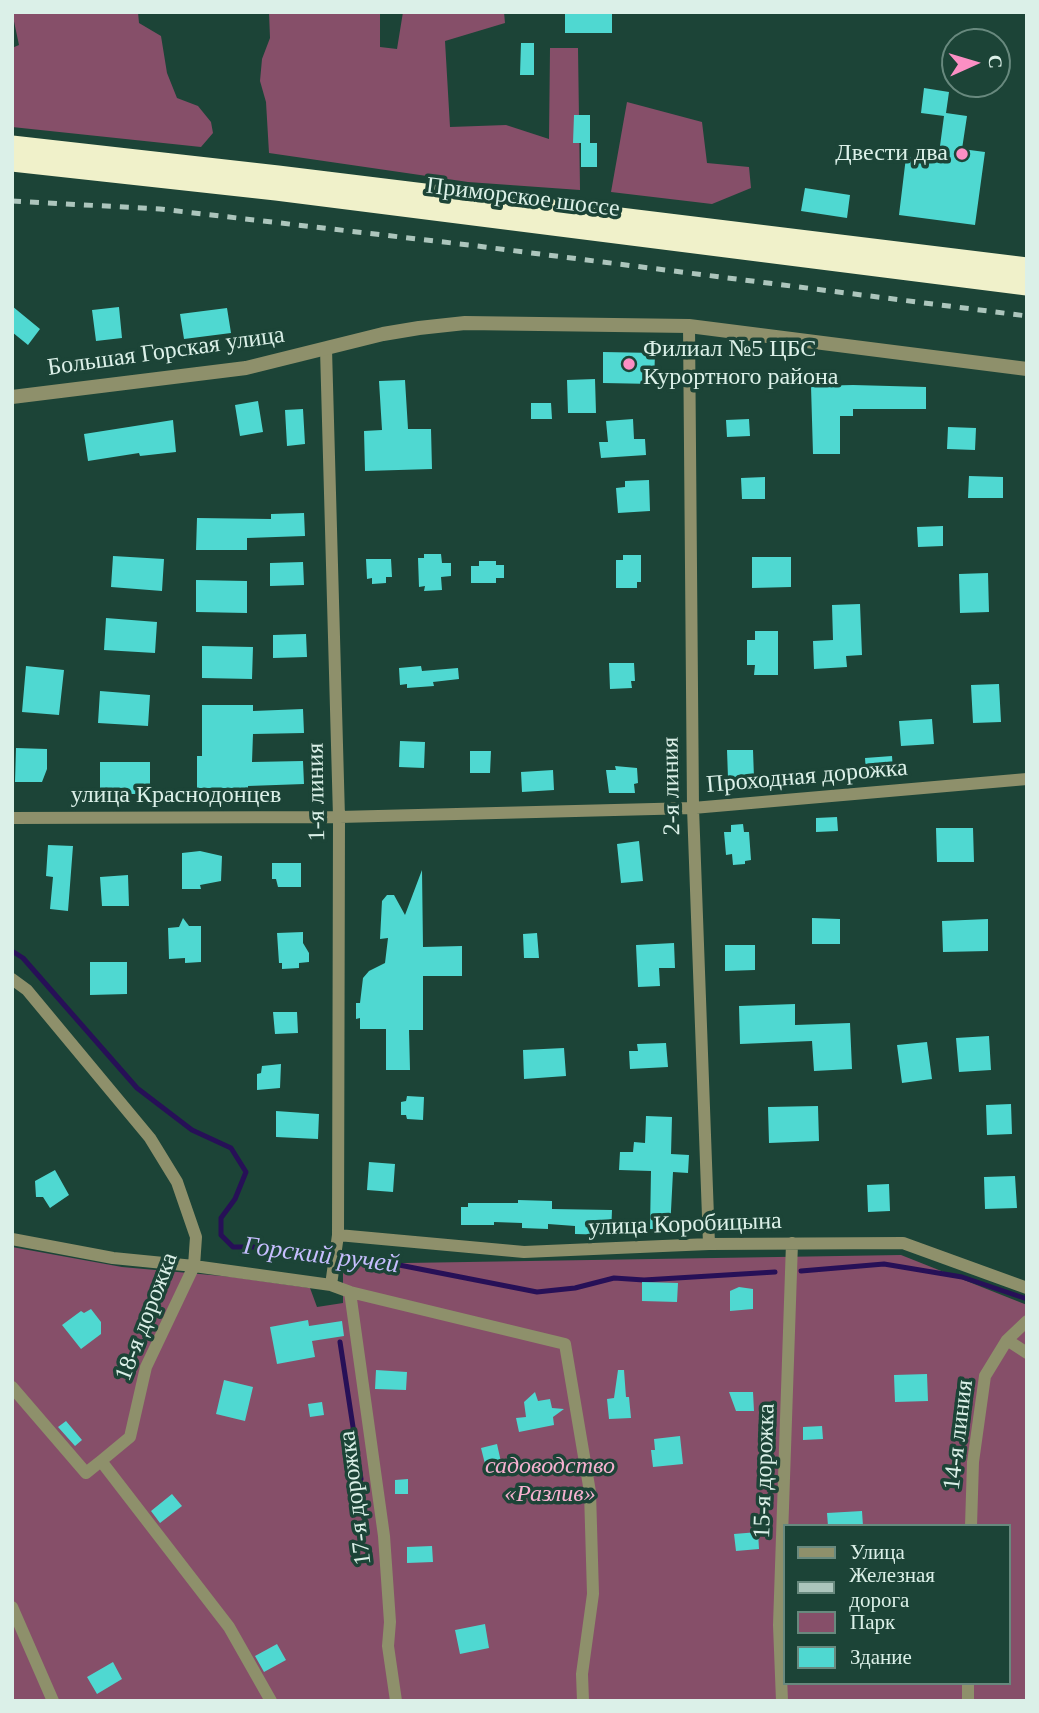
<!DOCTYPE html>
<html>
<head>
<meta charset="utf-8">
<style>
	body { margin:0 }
	#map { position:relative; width:1039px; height:1713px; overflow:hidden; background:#1c4437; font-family:"Times New Roman",serif }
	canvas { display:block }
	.frame { position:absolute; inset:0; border:14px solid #dbf0e8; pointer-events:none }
	.legend { position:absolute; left:783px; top:1524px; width:228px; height:161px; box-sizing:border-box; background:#1c4437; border:2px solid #68897e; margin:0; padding:9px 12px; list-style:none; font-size:21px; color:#dbf0e8 }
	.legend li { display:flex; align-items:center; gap:14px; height:35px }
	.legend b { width:35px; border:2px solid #68897e }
	.north { position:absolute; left:941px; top:28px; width:70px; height:70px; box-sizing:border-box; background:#1c4437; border:2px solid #68897e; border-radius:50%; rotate:86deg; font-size:19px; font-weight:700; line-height:28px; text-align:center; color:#dbf0e8 }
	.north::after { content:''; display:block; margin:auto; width:24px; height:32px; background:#fb8fc4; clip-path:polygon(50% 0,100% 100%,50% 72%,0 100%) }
</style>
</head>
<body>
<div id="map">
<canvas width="1039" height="1713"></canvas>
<div class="frame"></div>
<ul class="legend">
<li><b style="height:9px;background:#8e906b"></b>Улица</li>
<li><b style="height:9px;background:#acc5bc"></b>Железная дорога</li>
<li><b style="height:19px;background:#864f69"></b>Парк</li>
<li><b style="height:19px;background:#4fd8d1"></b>Здание</li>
</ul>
<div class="north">С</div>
</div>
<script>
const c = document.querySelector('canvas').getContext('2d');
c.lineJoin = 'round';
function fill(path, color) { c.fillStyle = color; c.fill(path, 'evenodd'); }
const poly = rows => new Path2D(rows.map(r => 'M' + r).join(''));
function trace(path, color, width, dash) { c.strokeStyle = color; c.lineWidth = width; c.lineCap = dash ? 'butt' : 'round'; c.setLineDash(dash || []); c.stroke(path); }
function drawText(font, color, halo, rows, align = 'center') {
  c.font = font + ' "Times New Roman",serif'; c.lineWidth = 7; c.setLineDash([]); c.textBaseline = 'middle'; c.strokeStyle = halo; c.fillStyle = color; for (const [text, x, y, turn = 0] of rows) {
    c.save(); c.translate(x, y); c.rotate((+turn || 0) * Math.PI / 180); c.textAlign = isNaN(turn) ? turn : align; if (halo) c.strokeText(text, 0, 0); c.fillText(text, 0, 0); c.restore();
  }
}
fill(poly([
	[12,12,138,12,139,23,161,36,167,73,177,98,198,106,211,122,213,133,201,147,12,127,12,48,19,45],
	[269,12,380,12,380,47,397,49,403,12,504,12,505,23,445,41,450,127,506,125,549,139,550,48,578,48,580,190,468,182,269,153,266,102,260,81,262,59,270,38],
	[627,102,702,122,707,163,749,167,751,188,712,204,611,192],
	[12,1247,122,1267,233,1277,310,1288,317,1307,343,1303,343,1264,901,1255,1027,1305,1027,1701,12,1701],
	[785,1526,1009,1526,1009,1683,785,1683]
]), '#864f69');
trace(poly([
	[12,951,23,958,137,1088,192,1130,231,1148,246,1172,235,1199,221,1218,221,1235,233,1247,266,1247,389,1263,537,1292,575,1288,614,1278,644,1280,775,1272],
	[801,1271,884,1264,962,1277,1027,1299],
	[340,1342,361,1479]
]), '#271057', 5);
fill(poly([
	[565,12,612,12,612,33,565,33],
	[521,43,534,43,534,75,520,75],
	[924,88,949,92,946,113,967,116,962,149,985,152,975,225,899,215,906,157,938,161,944,116,921,113],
	[574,115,590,115,590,143,597,143,597,167,581,167,581,143,573,143],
	[805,188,850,195,847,218,801,211],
	[12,306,40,329,28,345,12,332],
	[119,307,122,338,96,341,92,310],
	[227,308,231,333,184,339,180,314],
	[603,352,655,353,654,384,603,383],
	[595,379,596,413,568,413,567,380],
	[405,380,408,429,431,429,432,469,365,471,364,431,382,430,379,381],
	[853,385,926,387,926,409,853,409,853,416,840,416,840,454,813,454,811,386],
	[258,401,263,432,240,436,235,405],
	[531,403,551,403,552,419,531,419],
	[303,409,305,444,287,446,285,410],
	[633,419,634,439,645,439,646,455,601,458,599,442,608,442,606,421],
	[749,419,750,436,727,437,726,420],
	[173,420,176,452,140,456,139,453,88,461,84,434],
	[948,427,976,428,975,450,947,449],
	[969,476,1003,477,1003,498,968,498],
	[765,477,765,499,742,499,741,478],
	[649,480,650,511,618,513,616,488,625,487,625,481],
	[304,513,305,536,247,538,247,550,196,550,197,518,271,519,271,514],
	[943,526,943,546,918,547,917,527],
	[424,554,441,554,442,563,451,563,451,576,441,577,442,590,424,591,425,586,419,587,418,558,424,558],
	[623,555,641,555,641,582,637,582,637,588,616,588,616,560,623,560],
	[113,556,164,559,162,591,111,587],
	[752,557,791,557,791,587,752,588],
	[366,559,391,559,392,577,386,577,386,583,372,584,372,578,367,579],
	[479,561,496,561,496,565,504,565,504,578,496,578,496,583,471,583,471,566,479,566],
	[303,562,304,585,270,586,270,563],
	[988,573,989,612,960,613,959,574],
	[196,580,247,581,247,613,196,612],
	[860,604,862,655,846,656,847,667,814,669,813,641,833,640,832,605],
	[106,618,157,622,155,653,104,650],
	[755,631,778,631,778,675,754,675,755,665,747,665,747,640,755,640],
	[306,634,307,657,273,658,273,635],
	[202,646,253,647,252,679,202,678],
	[609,663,634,663,635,681,631,681,632,688,610,689],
	[26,666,64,670,59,715,22,712],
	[421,666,422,671,458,668,459,679,433,682,434,686,407,688,407,684,400,685,399,668],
	[999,684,1001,722,973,723,971,685],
	[100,691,150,695,148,726,98,723],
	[202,705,253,705,253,711,303,709,304,733,253,734,252,762,303,761,304,784,248,786,248,788,197,788,197,756,202,756],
	[932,719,934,744,901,746,899,721],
	[400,741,425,742,424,768,399,767],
	[16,748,47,749,47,769,42,782,15,782],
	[727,750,753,750,754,778,728,778],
	[470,751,491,751,490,773,470,773],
	[892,756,893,771,866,773,865,758],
	[100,762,150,762,150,794,100,794],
	[615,766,637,768,638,783,634,784,635,793,609,793,606,770,616,770],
	[553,770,554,790,522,792,521,772],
	[837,817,838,831,816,832,816,818],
	[743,824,744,832,749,832,751,860,745,861,745,864,733,865,732,854,726,855,724,832,731,832,731,825],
	[936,828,973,828,974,862,937,862],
	[639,841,643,881,621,883,617,844],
	[48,845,73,846,68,911,50,909,53,877,46,876],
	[200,851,222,856,221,881,200,885,201,889,182,889,182,853],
	[272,863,301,863,301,887,278,887,276,879,272,879],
	[422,870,423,947,462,946,462,976,423,976,423,1030,409,1030,410,1070,386,1070,386,1029,360,1029,360,1018,356,1019,356,1003,360,1003,363,978,369,971,385,963,388,938,380,939,382,901,387,895,394,895,405,915],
	[128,875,129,906,102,906,100,877],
	[183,918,189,926,201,926,201,962,185,963,185,958,169,959,168,928,179,927],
	[812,918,840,919,840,944,812,944],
	[988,919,988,951,943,952,942,921],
	[303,932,303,943,309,953,309,962,299,963,299,968,282,969,282,963,279,963,277,933],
	[537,933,539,958,524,958,523,934],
	[674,943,675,968,659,968,660,986,638,987,636,945],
	[725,945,755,945,755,970,725,971],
	[90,962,127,962,127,994,90,995],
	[795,1004,795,1025,850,1023,852,1069,814,1071,812,1041,740,1044,739,1006],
	[273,1012,297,1012,298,1033,275,1034],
	[989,1036,991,1070,959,1072,956,1038],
	[927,1042,932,1079,902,1083,897,1045],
	[666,1043,668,1067,630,1069,629,1051,638,1051,637,1044],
	[564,1048,566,1076,524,1079,523,1050],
	[281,1064,280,1088,257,1090,257,1074,261,1073,262,1066],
	[407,1096,424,1097,423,1120,407,1119,406,1115,401,1115,401,1102,406,1101],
	[1011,1104,1012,1134,987,1135,986,1105],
	[818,1106,819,1141,769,1143,768,1107],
	[276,1111,319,1114,318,1139,276,1137],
	[646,1116,672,1117,671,1154,689,1155,688,1173,673,1172,670,1230,650,1229,651,1171,619,1170,620,1152,633,1152,634,1142,645,1143],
	[369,1162,395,1164,393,1192,367,1190],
	[55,1170,69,1195,50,1208,43,1197,36,1197,35,1181],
	[1015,1176,1017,1208,985,1209,984,1177],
	[889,1184,890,1211,868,1212,867,1185],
	[518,1200,552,1201,552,1209,612,1210,611,1235,575,1234,575,1226,548,1224,548,1229,522,1228,522,1223,494,1222,494,1225,461,1225,461,1207,468,1207,468,1203,518,1203],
	[642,1282,678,1283,677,1302,642,1301],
	[739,1287,753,1289,753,1309,730,1311,730,1291],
	[91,1309,101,1322,101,1334,81,1349,62,1325,81,1311,84,1313],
	[308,1320,309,1326,342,1321,344,1336,312,1341,315,1357,277,1364,270,1327],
	[376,1370,407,1372,406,1390,375,1389],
	[618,1370,624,1370,626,1397,629,1397,631,1418,609,1419,607,1399,614,1398],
	[927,1374,928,1401,895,1402,894,1375],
	[224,1380,253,1387,245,1421,216,1414],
	[535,1392,538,1401,550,1399,552,1408,564,1409,553,1417,554,1425,519,1432,516,1418,526,1417,524,1402],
	[729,1392,753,1392,754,1411,736,1411],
	[322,1402,324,1415,310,1417,308,1404],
	[66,1421,82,1440,75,1446,58,1427],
	[822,1426,823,1439,803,1440,803,1427],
	[680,1436,683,1464,653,1467,651,1450,655,1450,654,1439],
	[497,1444,503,1471,491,1474,489,1467,486,1468,481,1448],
	[408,1479,408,1494,395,1494,395,1480],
	[172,1494,182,1506,160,1523,151,1511],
	[862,1511,863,1526,828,1526,827,1513],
	[758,1532,759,1549,736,1551,734,1534],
	[432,1546,433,1562,407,1563,407,1547],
	[485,1624,489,1648,460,1654,455,1630],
	[277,1644,286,1660,264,1672,255,1656],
	[113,1662,122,1679,97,1694,87,1677]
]), '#4fd8d1');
trace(poly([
	[689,326,693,808,709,1244],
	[326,349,339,817,338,1235,331,1285,350,1292,565,1344,590,1492,593,1594,582,1674,583,1701],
	[12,818,339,817,693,808,1027,779],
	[12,979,27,990,150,1138,177,1182,196,1237,194,1266,146,1367,130,1437,101,1461,86,1473,12,1387],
	[338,1235,524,1252,709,1244,903,1243,1027,1288],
	[12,1239,113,1258,194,1266,331,1285],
	[350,1292,384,1536,390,1622,388,1646,396,1701],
	[1007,1340,1027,1353],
	[101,1461,229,1627,271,1701],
	[971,1526,973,1462,985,1376,1007,1340,1027,1321],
	[12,1607,53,1701],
	[968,1683,968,1701],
	[782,1701,779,1625,792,1243]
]), '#8e906b', 12);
trace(poly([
	[12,397,246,368,383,334,419,328,465,323,689,326,1027,369]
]), '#8e906b', 14);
trace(poly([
	[12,145,278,175,1027,267],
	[12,162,276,191,1027,286]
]), '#f0f1ca', 19);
trace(poly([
	[12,201,160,209,469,245,1027,316]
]), '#acc5bc', 5, [9, 9]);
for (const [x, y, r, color] of [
	[962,154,7,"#fb8fc4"],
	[629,364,7,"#fb8fc4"]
]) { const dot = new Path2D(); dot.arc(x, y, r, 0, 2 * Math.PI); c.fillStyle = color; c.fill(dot); trace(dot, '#1c4437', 2.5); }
drawText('24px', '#dbf0e8', '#1c4437', [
	["Двести два",948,154],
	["Филиал №5 ЦБС",643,350,"left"],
	["Курортного района",643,378,"left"]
], 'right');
drawText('24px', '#dbf0e8', '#1c4437', [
	["Приморское шоссе",523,198,7],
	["Большая Горская улица",166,352,-8],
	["Проходная дорожка",807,777,-5],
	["2-я линия",672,786,-91],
	["1-я линия",317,792,-91],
	["улица Краснодонцев",176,796],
	["улица Коробицына",685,1225,-2],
	["18-я дорожка",147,1317,-69],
	["14-я линия",959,1435,-83],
	["15-я дорожка",765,1471,-88],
	["17-я дорожка",356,1498,-97]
]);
drawText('italic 24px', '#f6b1d0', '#1c4437', [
	["садоводство",550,1467],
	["«Разлив»",550,1495]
]);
drawText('italic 26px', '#c6befe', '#1c4437', [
	["Горский ручей",321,1256,7]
]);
</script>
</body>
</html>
